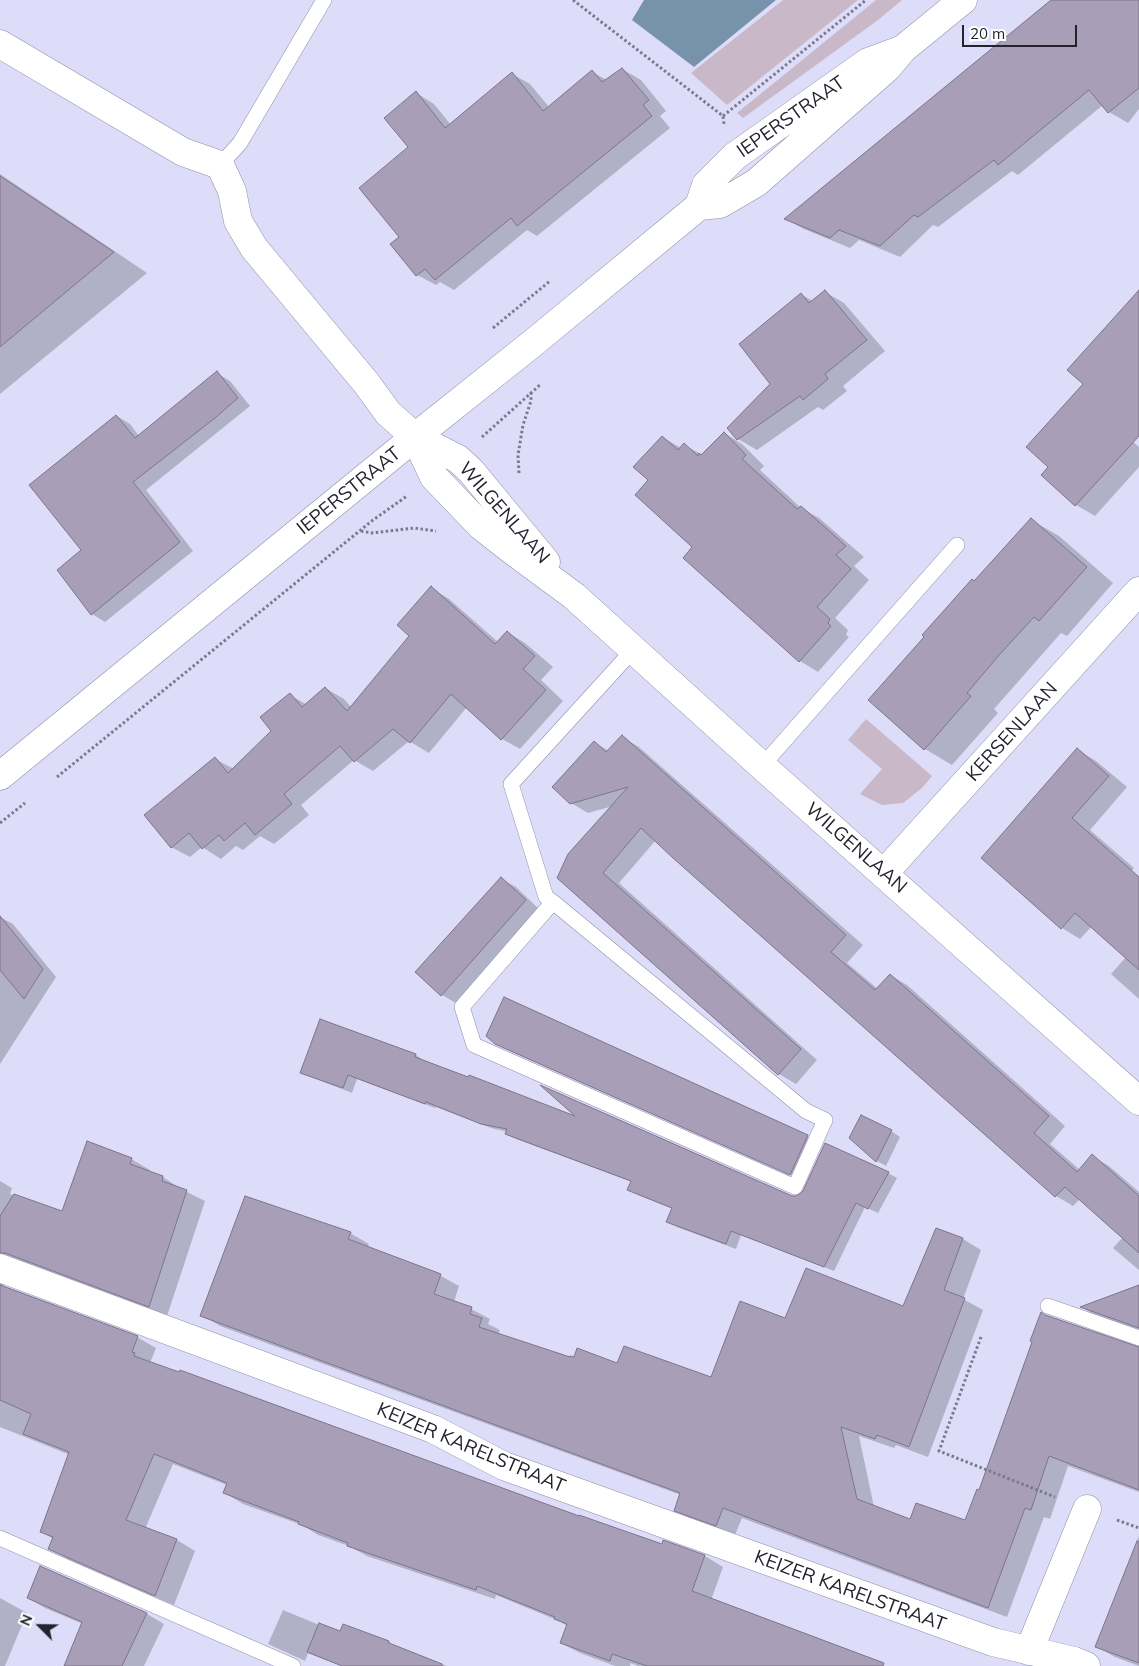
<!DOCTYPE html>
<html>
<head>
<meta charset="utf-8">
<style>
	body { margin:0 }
	#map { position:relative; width:1139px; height:1666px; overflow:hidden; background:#ddddf9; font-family:Mulish,sans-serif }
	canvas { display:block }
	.north { position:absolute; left:15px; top:1601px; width:50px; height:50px; -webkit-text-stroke:4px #fff; paint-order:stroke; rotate:293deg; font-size:14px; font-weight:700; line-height:20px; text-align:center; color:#23232d }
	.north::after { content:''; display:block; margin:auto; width:18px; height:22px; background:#23232d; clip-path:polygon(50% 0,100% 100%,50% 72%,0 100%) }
	.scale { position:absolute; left:962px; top:25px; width:115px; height:22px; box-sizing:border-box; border:2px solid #23232d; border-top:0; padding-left:6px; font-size:15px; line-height:18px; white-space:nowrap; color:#23232d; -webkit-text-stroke:4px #fff; paint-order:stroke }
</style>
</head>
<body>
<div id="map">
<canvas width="1139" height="1666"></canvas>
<div class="north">N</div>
<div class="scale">20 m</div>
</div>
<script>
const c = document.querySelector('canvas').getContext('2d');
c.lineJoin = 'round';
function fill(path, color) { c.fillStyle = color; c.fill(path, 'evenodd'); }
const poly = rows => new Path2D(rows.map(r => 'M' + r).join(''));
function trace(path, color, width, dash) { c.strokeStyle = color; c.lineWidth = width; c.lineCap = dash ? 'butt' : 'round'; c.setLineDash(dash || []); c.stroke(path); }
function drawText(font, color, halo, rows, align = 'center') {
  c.font = font + ' Mulish,sans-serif'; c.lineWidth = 4; c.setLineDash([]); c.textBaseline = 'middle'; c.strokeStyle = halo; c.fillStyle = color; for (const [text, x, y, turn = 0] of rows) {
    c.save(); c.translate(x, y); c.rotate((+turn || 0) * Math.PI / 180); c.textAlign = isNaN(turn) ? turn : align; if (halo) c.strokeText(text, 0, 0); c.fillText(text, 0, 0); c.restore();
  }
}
fill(poly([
	[783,0,858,0,727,105,691,73],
	[876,0,902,0,878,20,743,118,737,113],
	[866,719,932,776,922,788,903,803,882,805,860,794,882,769,848,740]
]), '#c9b8c8');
fill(poly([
	[644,0,776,0,694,67,632,20]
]), '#7793ab');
fill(poly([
	[1054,0,1139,0,1139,109,1128,123,1109,112,1103,105,1018,175,1012,171,938,227,933,225,900,257,859,240,850,248,804,229,786,219],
	[622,69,641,80,666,111,660,116,670,128,537,236,527,230,454,290,440,282,436,285,417,275,401,237,416,93,434,104,451,125,512,74,530,84,549,107,592,72,607,80],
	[0,174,147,273,0,394],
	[825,292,844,303,885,351,843,386,847,391,823,410,818,407,757,450,738,439,772,384,802,295,813,301],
	[1139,292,1139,429,1130,439,1139,447,1139,467,1095,516,1076,505,1043,475,1050,467,1085,384],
	[217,373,230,381,250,406,146,490,193,551,105,622,92,614,83,550,117,416,130,424,139,436],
	[724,433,742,444,764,466,760,470,801,508,819,518,864,557,854,566,869,580,835,618,848,630,846,635,849,637,818,672,800,661,684,558,694,547,650,480,662,437,681,448,684,445,703,455],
	[1031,520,1059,536,1113,583,1067,636,1061,633,994,709,998,713,952,765,925,749,870,700],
	[431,588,449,599,498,642,507,632,525,643,553,667,541,680,563,701,520,749,502,739,467,707,429,753,409,741,373,771,354,760,301,805,309,815,274,844,260,836,243,850,236,846,221,859,202,847,190,857,171,847,215,759,234,769,273,731,290,695,307,705,325,688,344,699,352,708,411,636],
	[622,737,639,747,863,945,847,963,878,989,890,975,907,985,1065,1126,1050,1144,1080,1170,1092,1156,1109,1166,1139,1192,1139,1270,1113,1248,1123,1237,1080,1199,1073,1206,1056,1196,656,840,619,883,817,1060,796,1084,779,1074,559,878,613,806,588,813,571,803,594,742,609,751],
	[1078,750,1096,761,1127,787,1090,830,1134,868,1128,875,1139,895,1139,999,1111,974,1126,957,1092,926,1080,939,1062,928,982,858],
	[501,879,516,887,540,910,456,1003,442,995],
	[0,917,13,924,56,977,0,1064],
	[321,1020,416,1055,425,1061,425,1062,791,1197,797,1198,888,1173,897,1178,878,1213,865,1207,834,1271,741,1235,736,1249,677,1227,668,1221,673,1209,638,1195,629,1190,632,1182,516,1139,507,1133,508,1132,491,1128,436,1107,435,1108,357,1079,352,1093,311,1077,301,1072],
	[496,1043,807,1136,817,1142,800,1179,506,1049],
	[891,1131,900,1137,886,1166,877,1161,851,1138],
	[131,1159,150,1170,149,1172,163,1177,181,1189,205,1201,167,1316,3,1282,5,1288,137,1337,156,1348,150,1363,580,1518,663,1545,664,1542,705,1556,723,1567,711,1600,880,1666,638,1666,631,1663,630,1666,615,1666,580,1653,561,1643,567,1626,559,1621,496,1595,495,1599,367,1556,349,1546,318,1535,302,1525,243,1504,225,1493,227,1485,173,1464,145,1529,177,1540,195,1551,174,1605,68,1559,49,1548,53,1539,41,1531,70,1455,0,1427,0,1181,12,1188,10,1194,63,1212],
	[937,1230,963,1239,981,1250,963,1299,983,1310,928,1457,896,1445,894,1448,859,1436,874,1507,911,1521,966,1522,980,1492,1048,1317,1139,1348,1139,1492,1068,1466,1050,1519,1044,1517,1007,1617,742,1518,735,1535,694,1521,676,1510,681,1495,220,1326,202,1315,350,1233,369,1244,367,1248,441,1276,459,1286,454,1302,471,1309,490,1319,488,1324,500,1330,498,1334,571,1358,712,1378,786,1320,904,1308],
	[1139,1286,1139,1331,1098,1317,1083,1308],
	[1139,1536,1139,1666,1115,1657,1097,1647],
	[41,1568,147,1614,164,1624,144,1666,66,1666,83,1624,45,1608,28,1598],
	[0,1598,27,1613,5,1666,0,1666],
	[283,1610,341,1634,344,1626,447,1666,355,1666,336,1657,334,1663,308,1653,305,1661,268,1644]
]), '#0003');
const building = poly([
	[1051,0,1139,0,1139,88,1108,113,1089,90,998,165,994,160,918,217,914,215,880,246,839,230,830,238,784,219,1051,0],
	[622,68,649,100,643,105,652,116,517,226,511,218,435,280,425,269,416,276,390,244,399,237,359,188,408,147,384,118,416,91,445,128,512,72,543,111,592,70,602,82,622,68],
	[0,176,114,252,0,347,0,176],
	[825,290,867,340,825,374,828,379,803,400,800,396,737,440,727,428,770,384,739,344,801,293,809,303,825,290],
	[1139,290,1139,436,1075,506,1041,475,1048,467,1026,447,1083,384,1067,370,1139,290],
	[217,371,238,398,215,418,133,482,180,542,91,615,57,570,81,550,29,485,116,415,135,438,217,371],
	[724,432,746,455,742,459,797,509,801,506,846,546,836,555,851,569,817,607,830,619,828,623,831,626,799,662,683,558,692,547,635,495,648,480,633,467,662,436,678,450,684,443,698,456,699,453,701,455,724,432],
	[1031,518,1087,567,1039,621,1034,617,1000,654,967,693,971,696,924,750,868,700,924,637,922,635,972,579,974,581,1031,518],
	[431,586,495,644,507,631,535,656,523,669,546,690,501,740,451,694,410,743,393,729,354,762,340,746,284,794,292,804,255,835,245,823,224,841,219,835,202,849,189,833,171,848,144,815,215,757,228,773,271,731,260,717,290,693,302,707,325,687,347,711,409,636,397,625,431,586],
	[622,735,846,935,831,952,875,990,890,974,1049,1116,1034,1133,1077,1172,1092,1154,1139,1196,1139,1253,1065,1187,1055,1197,673,858,641,828,603,873,801,1049,778,1075,557,878,568,854,628,787,570,804,552,787,594,741,606,752,622,735],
	[1077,748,1109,776,1072,818,1139,877,1139,970,1075,913,1061,929,981,858,1077,748],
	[501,877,526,900,441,996,415,972,501,877],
	[0,916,43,969,24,999,0,970,0,916],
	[504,997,808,1135,790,1175,495,1044,486,1036,504,997],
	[320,1019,416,1054,415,1057,468,1077,469,1075,575,1116,540,1085,792,1196,796,1196,803,1191,825,1143,889,1172,868,1209,856,1203,824,1267,731,1231,726,1244,666,1222,672,1208,627,1190,631,1181,505,1134,507,1129,481,1124,426,1102,425,1104,348,1075,343,1088,300,1073,320,1019],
	[861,1115,892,1130,876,1162,849,1138,861,1115],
	[87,1141,132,1158,130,1164,163,1176,162,1181,187,1190,149,1307,5,1253,0,1253,0,1216,14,1194,62,1211,87,1141],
	[245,1196,351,1232,348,1239,441,1274,434,1294,472,1307,470,1314,482,1318,479,1327,570,1357,570,1356,574,1357,577,1348,617,1363,624,1346,711,1377,740,1301,785,1318,806,1268,903,1306,936,1228,963,1238,944,1290,965,1298,909,1447,877,1435,875,1439,841,1427,857,1499,910,1519,916,1503,965,1520,977,1489,979,1490,1032,1342,1030,1341,1041,1312,1045,1315,1139,1347,1139,1490,1049,1456,1031,1510,1025,1508,988,1608,723,1508,716,1526,674,1511,680,1493,200,1316,245,1196],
	[0,1285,138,1336,132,1352,135,1353,134,1356,179,1372,180,1370,579,1516,579,1515,662,1544,663,1540,705,1555,692,1591,884,1663,883,1666,647,1666,612,1654,610,1661,560,1643,567,1624,554,1619,555,1617,477,1586,476,1590,347,1546,348,1543,298,1524,299,1522,223,1493,227,1483,154,1454,126,1520,177,1539,155,1596,48,1549,53,1537,40,1532,69,1452,23,1434,31,1414,0,1400,0,1285],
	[1139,1285,1139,1328,1080,1307,1139,1285],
	[1137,1541,1139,1542,1139,1663,1095,1647,1137,1541],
	[40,1566,147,1613,122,1666,64,1666,82,1622,27,1598,40,1566],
	[319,1623,340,1631,343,1624,389,1641,389,1643,442,1664,442,1666,342,1666,307,1652,319,1623]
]);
fill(building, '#a99eb7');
trace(building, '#7e738b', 1);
const service = poly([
	[220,165,240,143,324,0],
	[762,766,957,545],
	[553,902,462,1007,474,1045,795,1187,825,1120,806,1111,553,902,546,897,511,784,634,649],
	[1048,1306,1139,1338],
	[0,1538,293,1666]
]);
const minor = poly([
	[0,44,183,152,220,165,232,191,238,221,254,248,367,384,388,413,415,437],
	[884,873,1139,591],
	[0,1268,433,1429,504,1466,993,1642,1074,1661,1086,1666],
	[1029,1651,1087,1509]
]);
const tertiary = poly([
	[699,206,720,204,756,183,887,68,903,49,963,0],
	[415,437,434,477,481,526,513,551,574,596,762,766,1139,1101],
	[415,437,458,459,471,471,546,562],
	[0,776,415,437,533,343,699,206,706,185,735,156,868,62,903,49]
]);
trace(service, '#8f8fa8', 16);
trace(minor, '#8f8fa8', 29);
trace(tertiary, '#8f8fa8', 29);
trace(poly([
	[573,0,723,116,724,124],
	[723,116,866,0],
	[493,328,550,281],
	[482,437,541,384],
	[519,473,518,455,523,425,531,401,531,392],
	[361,531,372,533,414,528,436,531],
	[57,777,373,520,407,496],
	[0,823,25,803],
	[981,1337,939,1451,1055,1497],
	[1117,1520,1139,1528]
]), '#7a7a8c', 3, [2.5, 2.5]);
trace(service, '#fff', 15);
trace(minor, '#fff', 28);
trace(tertiary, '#fff', 28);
drawText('19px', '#23232d', '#fff', [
	["IEPERSTRAAT",791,117,-35],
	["IEPERSTRAAT",349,491,-39],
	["WILGENLAAN",504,513,49],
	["KERSENLAAN",1012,732,-48],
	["WILGENLAAN",856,848,41],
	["KEIZER KARELSTRAAT",471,1448,23],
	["KEIZER KARELSTRAAT",850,1591,20]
]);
</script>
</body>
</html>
